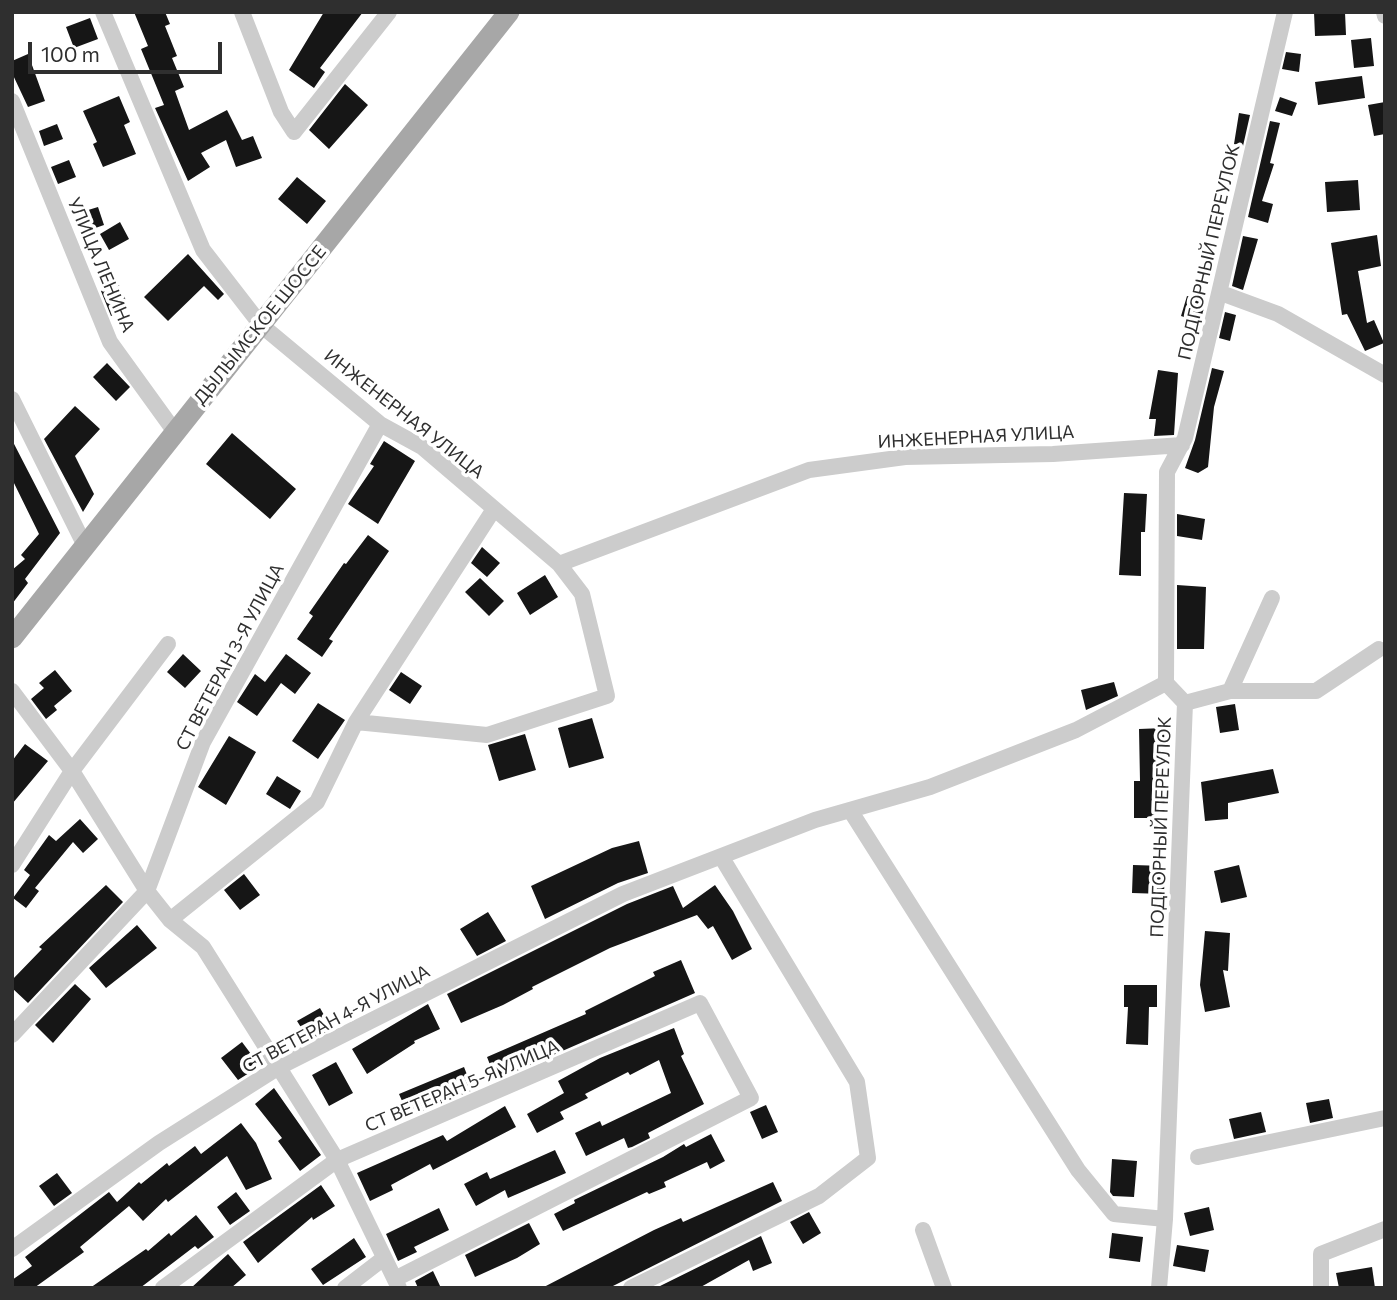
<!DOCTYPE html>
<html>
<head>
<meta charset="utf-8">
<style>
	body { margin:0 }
	#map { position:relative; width:1397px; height:1300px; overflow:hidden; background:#fff; font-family:Commissioner,sans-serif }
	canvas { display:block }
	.frame { position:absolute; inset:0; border:14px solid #2f2f2f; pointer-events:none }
	.scale { position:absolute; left:28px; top:42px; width:194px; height:32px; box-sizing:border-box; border:4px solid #2f2f2f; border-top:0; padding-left:9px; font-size:21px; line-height:24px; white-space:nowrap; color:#2f2f2f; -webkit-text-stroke:5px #fff; paint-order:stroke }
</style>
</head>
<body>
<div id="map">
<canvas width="1397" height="1300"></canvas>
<div class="frame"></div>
<div class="scale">100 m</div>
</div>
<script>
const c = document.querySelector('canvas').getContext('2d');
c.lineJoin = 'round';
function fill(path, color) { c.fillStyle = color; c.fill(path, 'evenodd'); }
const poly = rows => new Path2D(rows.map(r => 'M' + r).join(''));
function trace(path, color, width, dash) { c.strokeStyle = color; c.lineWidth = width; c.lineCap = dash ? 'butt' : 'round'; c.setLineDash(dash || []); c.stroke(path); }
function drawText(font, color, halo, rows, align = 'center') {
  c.font = font + ' Commissioner,sans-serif'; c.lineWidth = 7; c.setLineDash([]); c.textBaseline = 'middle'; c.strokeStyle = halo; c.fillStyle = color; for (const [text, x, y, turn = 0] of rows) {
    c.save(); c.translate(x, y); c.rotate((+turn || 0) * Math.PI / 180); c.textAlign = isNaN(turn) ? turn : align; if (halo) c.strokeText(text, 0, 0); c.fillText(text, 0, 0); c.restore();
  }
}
fill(poly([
	[134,12,165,12,170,24,165,26,177,56,172,58,184,87,175,91,189,130,227,110,242,140,253,136,262,158,236,167,226,140,201,153,210,167,188,181,155,108,164,105,141,49,148,46],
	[324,12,363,12,320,68,325,72,314,88,289,70],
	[1314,12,1345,12,1346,35,1315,36],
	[90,18,98,39,74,48,66,27],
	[1371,38,1374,66,1354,68,1351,40],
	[1286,52,1301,54,1299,72,1282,69],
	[28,54,45,101,28,107,12,73,12,61],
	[1362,76,1365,98,1318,105,1315,82],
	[345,84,368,105,329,149,309,130],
	[119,96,130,122,124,125,136,154,103,167,93,144,97,142,83,111],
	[1280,97,1297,103,1292,116,1275,111],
	[1385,102,1385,134,1374,136,1368,105],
	[1239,113,1250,115,1243,146,1234,144],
	[1270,121,1280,123,1270,163,1274,164,1262,201,1273,204,1268,223,1248,217],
	[57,124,63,139,44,146,39,131],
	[69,160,76,177,58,184,51,167],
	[297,177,326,201,307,224,278,199],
	[1358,180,1360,210,1327,212,1325,182],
	[98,207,104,225,81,233,75,214],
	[120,222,129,239,109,250,100,234],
	[1377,235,1381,266,1358,271,1367,323,1374,320,1384,343,1365,351,1347,314,1342,315,1331,243],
	[1243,236,1258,239,1243,290,1232,286],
	[188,254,224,294,218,300,204,286,168,321,144,297],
	[118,283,129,307,111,316,101,291],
	[1187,296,1206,301,1200,322,1181,316],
	[1225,312,1236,315,1230,341,1219,338],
	[107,363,130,387,116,401,93,377],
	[1212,368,1224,371,1214,407,1208,467,1198,473,1185,468,1195,440],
	[1158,370,1178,373,1174,435,1154,436,1156,419,1149,419],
	[75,406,100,429,75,456,94,494,83,512,44,439],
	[232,433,296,489,270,519,206,464],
	[12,440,60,533,25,579,28,583,12,604,12,570,25,559,21,555,39,534,12,479],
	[384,441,415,461,378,524,348,504,374,466,370,464],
	[1124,493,1147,494,1145,532,1141,532,1141,576,1119,575],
	[1177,514,1205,519,1202,540,1177,536],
	[368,535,389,551,329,639,333,641,322,657,297,639,313,616,309,613,344,563,346,564],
	[482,547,500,563,487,577,471,563],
	[545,575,558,597,530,615,517,593],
	[480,578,504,601,489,616,465,592],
	[1177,585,1206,587,1204,649,1177,649],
	[183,654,201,671,185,688,167,672],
	[286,654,311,673,295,694,281,683,257,716,237,702,255,674,265,682],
	[55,670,72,691,54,706,57,710,46,719,31,699,44,688,39,683],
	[401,672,422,686,410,704,389,690],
	[1114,682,1118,696,1086,710,1081,690],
	[318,703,345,720,318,759,292,741],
	[1235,704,1239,730,1220,733,1216,707],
	[592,718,604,758,569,768,558,728],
	[1164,728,1165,765,1160,765,1160,818,1134,818,1134,781,1140,781,1139,729],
	[525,734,536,770,499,781,488,745],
	[229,736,256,752,226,805,198,787],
	[25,744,48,761,12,804,12,761],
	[1273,769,1279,793,1228,803,1228,819,1205,821,1201,782],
	[277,776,301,791,290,809,266,794],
	[80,819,98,839,83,853,73,842,35,888,39,891,26,908,13,898,30,875,24,870,49,835,56,841],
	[639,841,648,873,618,883,545,919,531,886,612,848],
	[1133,865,1165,866,1164,894,1132,893],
	[1239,865,1247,897,1221,903,1214,871],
	[244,874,260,895,240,910,224,890],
	[106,885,123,902,28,1003,12,988,12,980,42,949,39,947],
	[715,885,733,911,752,949,732,960,713,926,708,929,697,915,610,948,532,987,533,989,503,1005,461,1023,447,994,627,904,673,886,683,908],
	[488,912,506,941,477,956,460,929],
	[137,925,157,948,106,988,89,968],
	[1205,931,1230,933,1228,971,1223,970,1230,1007,1205,1012,1200,985],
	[681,960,695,993,496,1080,487,1057,586,1014,585,1011,655,976,653,972],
	[75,984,91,999,53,1043,35,1025],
	[1124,985,1157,985,1157,1007,1149,1007,1148,1045,1126,1044,1128,1007,1124,1007],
	[428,1004,440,1029,414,1041,415,1043,367,1074,352,1049],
	[320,1008,332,1029,309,1040,297,1021],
	[674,1028,684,1054,681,1056,704,1104,648,1133,650,1138,632,1147,628,1148,624,1138,586,1156,575,1133,600,1121,602,1126,671,1093,659,1060,630,1075,628,1072,585,1094,588,1098,560,1112,564,1119,537,1133,527,1114,564,1093,558,1081,600,1058],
	[242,1042,260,1066,238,1080,221,1058],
	[336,1062,353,1093,329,1106,312,1075],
	[464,1067,473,1090,409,1117,399,1094],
	[274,1088,321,1155,300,1171,278,1141,282,1138,255,1104],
	[1329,1099,1333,1118,1310,1123,1306,1103],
	[766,1105,778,1132,762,1139,750,1112],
	[505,1106,516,1127,433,1170,430,1164,391,1185,393,1190,370,1201,357,1173,443,1135,447,1141],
	[1261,1112,1266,1132,1234,1139,1229,1119],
	[241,1123,256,1143,272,1179,246,1190,227,1156,168,1202,166,1199,143,1221,129,1206,80,1247,84,1252,34,1288,12,1288,12,1280,32,1266,25,1257,109,1192,117,1202,139,1182,141,1184,167,1163,169,1166,195,1146,201,1154],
	[711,1134,725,1161,710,1169,707,1162,664,1182,666,1187,649,1194,647,1192,563,1231,554,1214,575,1203,574,1200,663,1157,684,1144,686,1147],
	[555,1150,566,1173,508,1198,505,1190,476,1206,464,1184,487,1172,490,1179],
	[1112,1159,1137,1161,1134,1197,1113,1196,1110,1192],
	[57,1173,72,1193,54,1206,39,1186],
	[773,1182,782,1201,609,1288,542,1288,654,1230,681,1218,683,1222],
	[321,1185,335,1206,313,1220,312,1217,258,1263,243,1242],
	[236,1192,250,1211,230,1225,217,1207],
	[1209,1207,1214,1230,1190,1236,1184,1213],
	[439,1208,449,1230,414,1247,417,1252,398,1261,386,1234],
	[809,1212,821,1233,803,1244,790,1222],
	[196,1215,214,1237,198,1249,195,1246,140,1288,90,1288,146,1249,148,1251,169,1233,171,1236],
	[529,1223,540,1244,517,1258,475,1277,465,1255],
	[1112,1233,1143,1237,1140,1262,1109,1258],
	[761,1236,772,1263,753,1271,749,1260,699,1288,656,1288],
	[354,1238,366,1257,323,1285,311,1269],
	[1177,1245,1209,1250,1205,1272,1173,1266],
	[228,1254,246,1275,231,1288,191,1288],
	[1372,1267,1375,1288,1339,1288,1336,1273],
	[433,1271,441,1288,418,1288,415,1281]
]), '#161616');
trace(poly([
	[103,12,203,250,261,325,380,424,422,447,559,564,809,470,905,457,1053,454,1182,445],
	[242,12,281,112,294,132,389,12],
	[1384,12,1385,16],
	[12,101,110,342,175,432],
	[1221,293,1278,314,1385,375],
	[12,399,85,546],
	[12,691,72,771,147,891,170,920,203,947,337,1160,399,1288],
	[1230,691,1272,598],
	[1185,703,1230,691,1316,691,1379,649],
	[356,722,487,735,607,696,582,594,559,564],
	[850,810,1078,1170,1114,1214,1165,1219],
	[12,865,72,771,168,644],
	[170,920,317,802,356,722,494,509],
	[12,1035,147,891,203,742,380,424],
	[1198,1157,1385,1118],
	[923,1230,944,1288],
	[12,1249,159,1143,279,1067,623,894,815,820,930,787,1076,730,1166,683],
	[163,1288,337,1160,700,1003,751,1098,395,1279],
	[345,1288,384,1258],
	[631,1288,819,1196,868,1158,857,1082,722,858],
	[1159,1288,1165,1219,1185,703,1166,683,1167,472,1185,438,1285,12],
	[1321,1288,1321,1254,1385,1229]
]), '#ccc', 16);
trace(poly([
	[12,638,509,12]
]), '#a7a7a7', 21);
drawText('18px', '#2f2f2f', '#fff', [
	["ПОДГОРНЫЙ ПЕРЕУЛОК",1209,252,-77],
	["УЛИЦА ЛЕНИНА",101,265,67],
	["ДЫЛЫМСКОЕ ШОССЕ",260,325,-51],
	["ИНЖЕНЕРНАЯ УЛИЦА",404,414,38],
	["ИНЖЕНЕРНАЯ УЛИЦА",976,437,-3],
	["СТ ВЕТЕРАН 3-Я УЛИЦА",230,657,-62],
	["ПОДГОРНЫЙ ПЕРЕУЛОК",1161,827,-88],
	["СТ ВЕТЕРАН 4-Я УЛИЦА",336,1019,-28],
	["СТ ВЕТЕРАН 5-Я УЛИЦА",462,1086,-23]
]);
</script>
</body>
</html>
